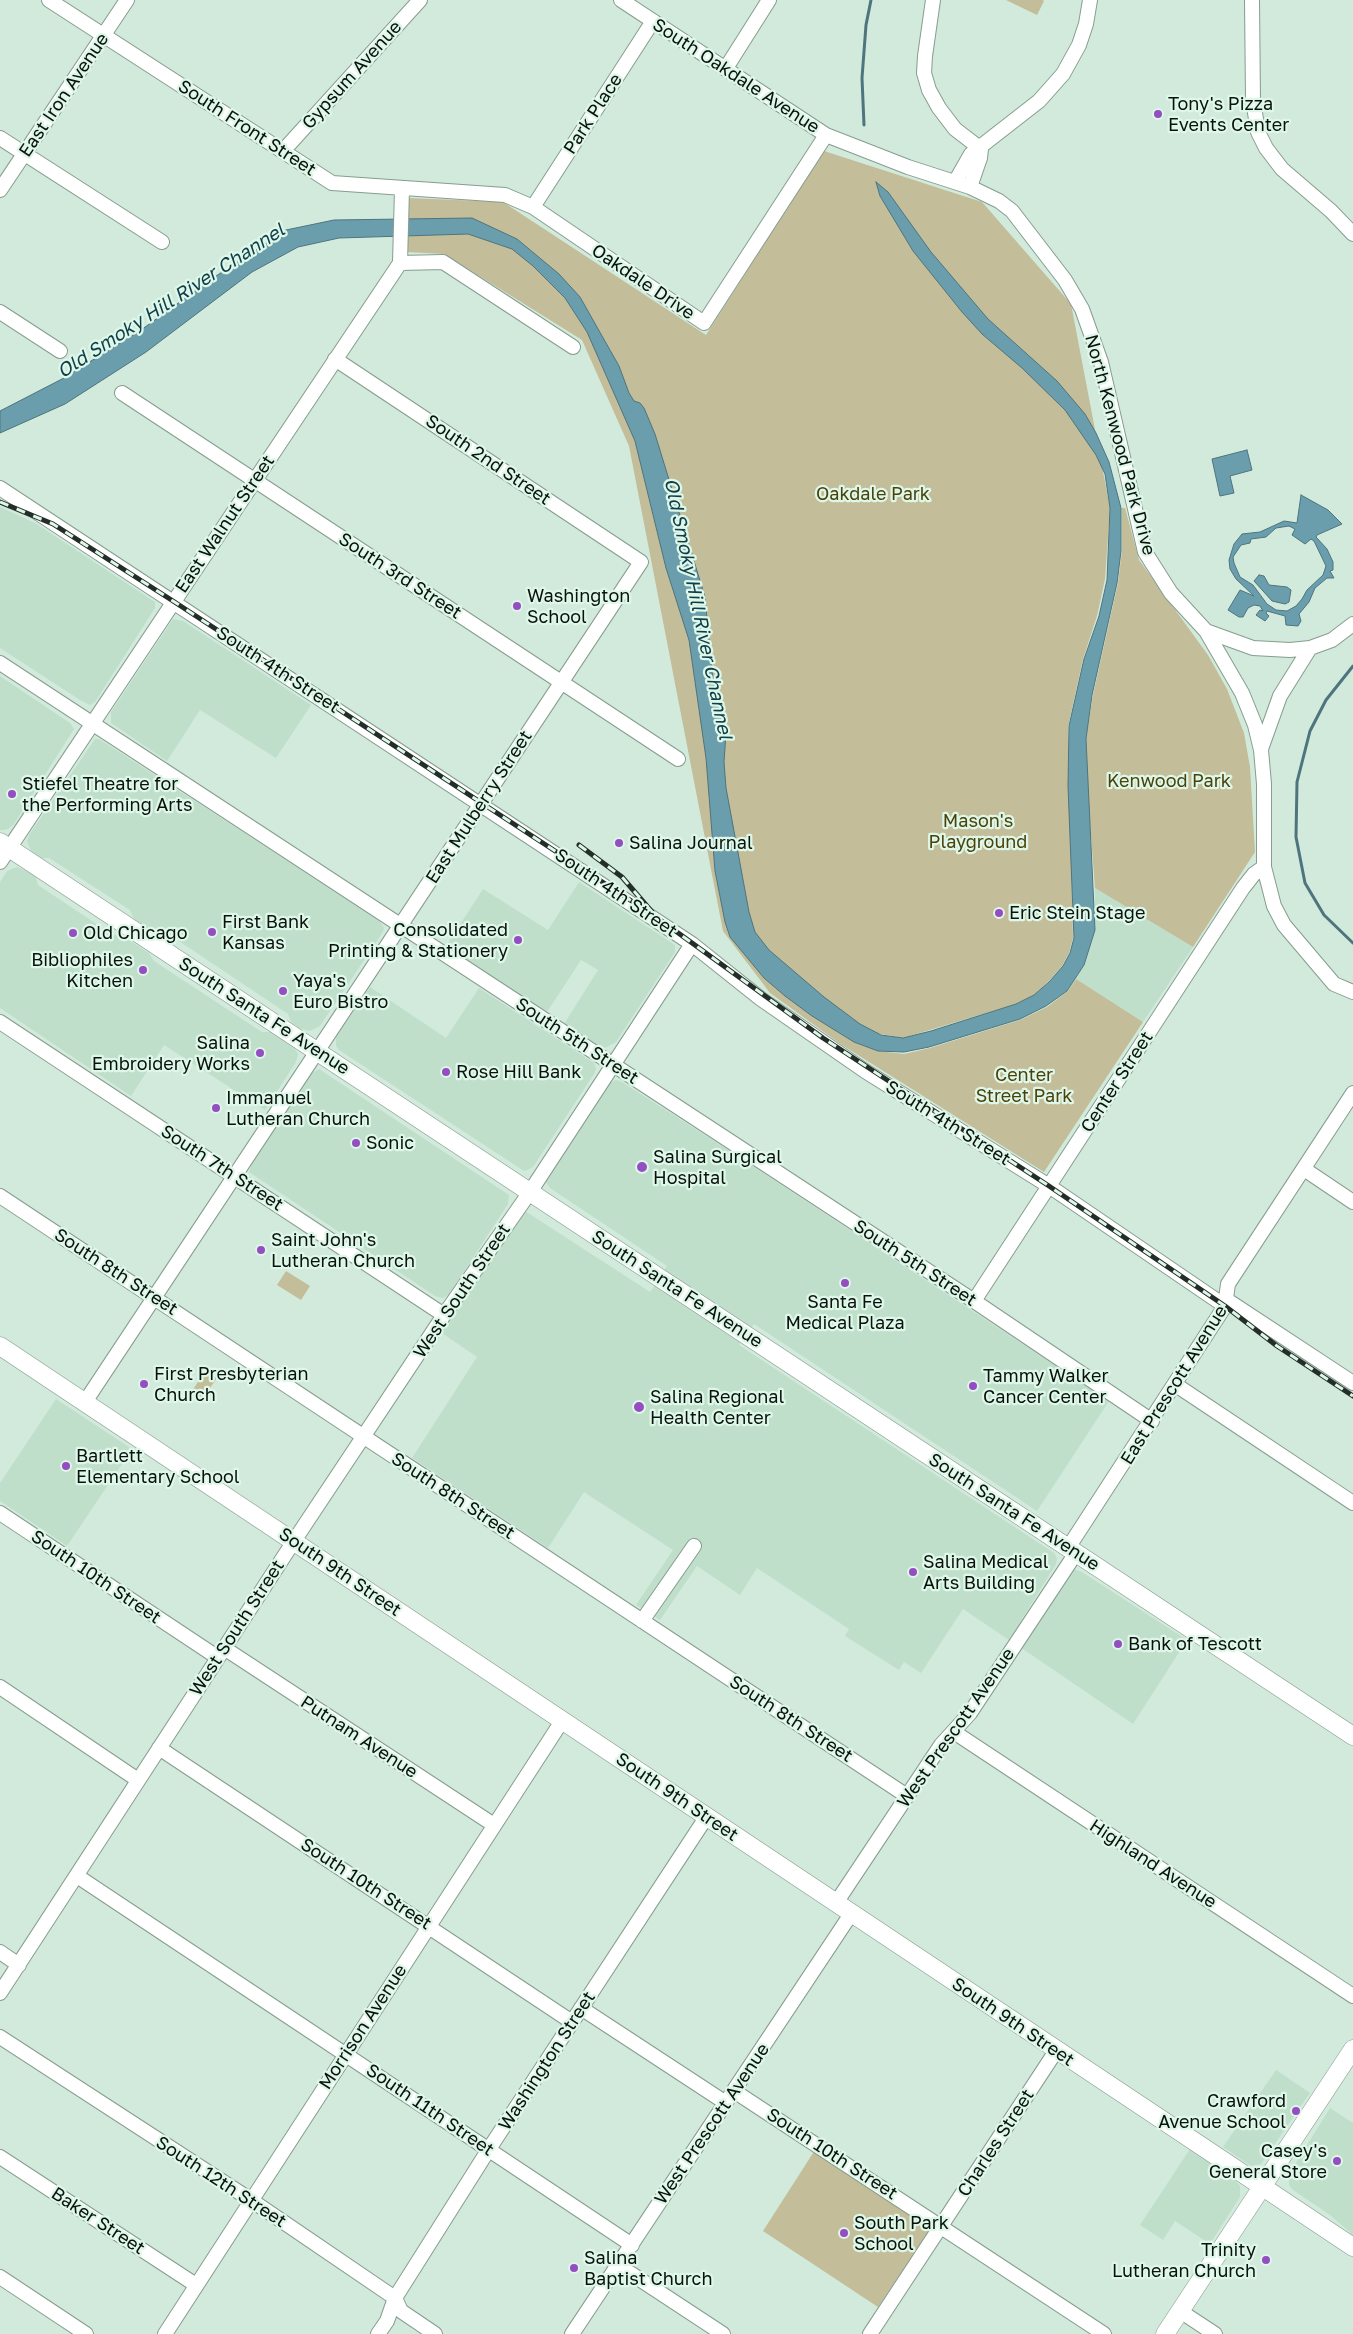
<!DOCTYPE html>
<html>
<head>
<meta charset="utf-8">
<style>
	body { margin:0 }
	canvas { display:block; background:#d1eadb }
</style>
</head>
<body>
<canvas width="1353" height="2334"></canvas>
<script>
const c = document.querySelector('canvas').getContext('2d');
c.lineJoin = 'round';
function fill(path, color) { c.fillStyle = color; c.fill(path, 'evenodd'); }
const poly = rows => new Path2D(rows.map(r => 'M' + r).join(''));
function trace(path, color, width, dash) { c.strokeStyle = color; c.lineWidth = width; c.lineCap = dash ? 'butt' : 'round'; c.setLineDash(dash || []); c.stroke(path); }
function drawText(font, color, halo, rows, align = 'center') {
  c.font = font + ' "Golos Text",sans-serif'; c.lineWidth = 4.5; c.setLineDash([]); c.textBaseline = 'middle'; c.strokeStyle = halo; c.fillStyle = color; for (const [text, x, y, turn = 0] of rows) {
    c.save(); c.translate(x, y); c.rotate((+turn || 0) * Math.PI / 180); c.textAlign = isNaN(turn) ? turn : align; if (halo) c.strokeText(text, 0, 0); c.fillText(text, 0, 0); c.restore();
  }
}
fill(poly([
	[0,507,35,523,155,602,155,608,95,702,90,705,80,700,0,648],
	[173,619,183,621,311,705,276,758,200,710,167,761,111,723,111,712],
	[0,676,70,723,74,729,14,824,8,829,4,830,0,830],
	[95,739,99,739,379,920,384,928,383,932,320,1026,310,1031,299,1028,291,1022,288,1014,164,931,161,934,157,934,134,919,130,910,49,858,41,858,31,851,27,841,29,835],
	[17,867,35,875,38,885,113,935,121,935,149,953,154,961,262,1032,271,1032,294,1047,298,1054,296,1062,265,1110,164,1045,131,1096,0,1008,0,882,7,871],
	[579,882,675,945,675,952,616,1042,605,1048,593,1043,564,1024,598,970,581,960,547,1012,446,946,483,889,548,930],
	[1095,888,1193,947,1143,1022,1076,979,1084,965,1095,930],
	[370,987,446,1038,479,988,594,1063,596,1069,594,1074,533,1167,525,1171,521,1169,339,1050,336,1046,336,1037],
	[319,1069,509,1195,508,1204,449,1295,443,1298,435,1296,249,1172,253,1161,312,1073],
	[616,1080,622,1082,739,1157,1109,1401,1037,1511,754,1324,739,1345,1054,1553,1057,1558,1056,1564,1009,1640,963,1609,921,1673,904,1662,899,1670,845,1636,849,1629,757,1568,740,1595,697,1566,660,1620,636,1605,673,1550,584,1492,548,1548,412,1458,477,1357,442,1333,521,1215,525,1211,650,1292,667,1266,550,1188,545,1181,606,1085],
	[56,1399,132,1449,67,1546,0,1501,0,1483],
	[1073,1569,1082,1572,1187,1640,1133,1724,1020,1647],
	[1276,2070,1310,2093,1261,2164,1251,2166,1223,2147],
	[1330,2108,1353,2123,1353,2235,1330,2215,1293,2190,1289,2185,1289,2174],
	[1190,2149,1234,2179,1240,2186,1240,2197,1210,2244,1175,2221,1163,2240,1140,2225]
]), '#bfdfcb');
fill(poly([
	[1006,0,1043,0,1044,1,1037,15],
	[824,151,982,202,1071,304,1110,508,1105,579,1097,616,1083,659,1068,727,1073,938,1069,953,1062,966,1048,982,1034,995,1016,1004,903,1038,881,1034,854,1042,878,1051,904,1054,930,1048,1020,1020,1047,1007,1068,991,1076,979,1143,1022,1044,1172,842,1045,770,993,723,931,629,446,582,340,444,254,407,252,409,198,503,202,706,335],
	[1122,508,1125,508,1139,560,1208,655,1227,689,1244,733,1250,767,1255,852,1193,947,1095,888,1087,784,1086,739,1093,695,1118,583,1122,551],
	[286,1271,310,1286,301,1300,277,1285],
	[206,1370,217,1378,203,1398,192,1391],
	[815,2150,929,2226,929,2230,878,2307,763,2231]
]), '#c3bd99');
const water = poly([
	[876,182,888,192,931,252,988,319,1057,381,1085,414,1096,433,1109,462,1121,508,1121,551,1117,583,1092,695,1086,739,1095,930,1084,965,1067,991,1046,1006,1020,1019,929,1047,904,1052,878,1051,854,1042,812,1016,785,996,764,978,730,937,725,922,715,871,706,758,689,640,666,568,635,441,587,332,565,298,533,266,512,249,468,234,339,238,298,247,252,272,146,352,65,404,0,433,0,411,62,379,141,330,213,278,286,230,334,220,472,218,517,239,559,274,580,297,619,366,629,393,634,401,640,403,644,408,655,434,705,597,712,672,720,700,726,733,724,762,726,788,749,912,755,932,769,950,824,997,860,1024,881,1035,903,1038,931,1031,1016,1004,1034,995,1049,982,1063,966,1070,953,1074,938,1068,786,1069,726,1084,659,1099,616,1107,580,1110,508,1105,474,1096,455,1065,410,1022,368,982,334,962,312,913,251,880,196,876,182],
	[1247,450,1252,470,1230,476,1234,493,1220,496,1212,459,1247,450],
	[1301,495,1328,510,1342,524,1317,535,1316,537,1327,549,1333,562,1333,570,1330,571,1334,578,1327,578,1315,588,1309,602,1299,614,1301,621,1298,626,1286,625,1285,616,1267,611,1266,613,1269,616,1265,621,1256,615,1260,610,1263,611,1260,606,1254,605,1248,608,1243,617,1239,617,1228,610,1240,590,1254,596,1236,579,1230,569,1229,560,1234,544,1242,534,1260,532,1284,521,1297,523,1301,495],
	[1289,526,1295,529,1292,535,1305,544,1311,539,1314,541,1326,566,1323,575,1307,590,1302,599,1296,606,1287,611,1276,610,1267,604,1253,585,1240,577,1234,563,1233,557,1241,545,1250,543,1251,539,1266,537,1276,528,1289,526],
	[1259,575,1264,576,1269,585,1287,587,1291,590,1289,602,1285,604,1272,601,1254,581,1259,575]
]);
fill(water, '#6b9ead');
trace(water, '#4e747d', 1);
trace(poly([
	[864,125,862,78,866,25,871,0],
	[1353,666,1326,700,1310,731,1297,782,1296,837,1305,883,1324,915,1353,943]
]), '#4e747d', 3);
const minor = poly([
	[49,0,332,183,505,195,533,207,704,323,826,135],
	[621,0,826,135,908,167,970,187,999,201,1012,211,1065,280,1082,309,1101,362,1145,552,1171,593,1206,631,1242,693,1255,725,1261,750,1264,784,1264,867,1274,906,1284,925,1334,984,1353,992],
	[933,0,925,56,924,73,929,90,939,108,955,129,981,149],
	[1252,0,1253,100,1258,132,1266,148,1282,169,1331,211,1353,234],
	[726,68,769,0],
	[0,138,162,242],
	[283,151,420,0],
	[955,182,971,154,1039,101,1063,74,1079,45,1086,24,1090,0],
	[970,187,980,158,981,149],
	[0,190,127,0],
	[533,207,653,21],
	[400,263,443,262,573,347],
	[0,312,60,351],
	[122,393,678,759],
	[0,488,692,944,761,999,865,1071,1049,1186,1225,1306],
	[1206,631,1253,648,1290,650,1310,648],
	[0,663,974,1301,1152,1421],
	[1261,749,1280,696,1310,648,1332,640,1353,624],
	[0,862,400,263,402,189],
	[0,1022,444,1315],
	[1304,1169,1353,1202],
	[0,1196,907,1796],
	[1227,1300,1353,1383],
	[974,1301,1243,888,1254,874,1264,867],
	[1176,1385,1353,1503],
	[85,1402,641,562,335,359],
	[0,1513,217,1657],
	[1068,1548,1225,1306,1228,1284,1353,1093],
	[642,1621,694,1546],
	[224,1648,494,1825],
	[0,1687,138,1780],
	[954,1732,1353,1996],
	[159,1748,572,2022],
	[77,1876,632,2245],
	[836,1903,941,1745,970,1713,1076,1553],
	[0,1952,19,1965],
	[0,1993,294,1541,444,1315,530,1192,692,944],
	[581,2008,726,2103],
	[0,2037,251,2200,395,2298,401,2311,435,2334],
	[734,2091,1104,2334],
	[0,2157,196,2285],
	[618,2265,723,2334],
	[0,2277,86,2334],
	[1180,2311,1215,2334],
	[165,2334,562,1721],
	[378,2334,387,2321,395,2298,489,2149,707,1816],
	[572,2334,851,1914],
	[870,2334,1056,2051]
]);
const major = poly([
	[0,842,1353,1736],
	[0,1346,1353,2247],
	[1165,2334,1353,2049]
]);
trace(minor, '#869d8f', 16);
trace(major, '#869d8f', 19);
trace(minor, '#fff', 14);
trace(major, '#fff', 18);
const rail = poly([
	[0,502,53,524,173,601,659,919,823,1038,1049,1186,1225,1306,1277,1346,1353,1396],
	[579,845,622,877,652,912]
]);
trace(rail, '#232e28', 5);
trace(rail, '#def7e8', 3, [9]);
for (const [x, y, r, color] of [
	[1158,114,5,"#944ec1"],
	[517,606,5,"#944ec1"],
	[12,794,5,"#944ec1"],
	[619,843,5,"#944ec1"],
	[999,913,5,"#944ec1"],
	[212,932,5,"#944ec1"],
	[73,933,5,"#944ec1"],
	[518,940,5,"#944ec1"],
	[143,970,5,"#944ec1"],
	[283,991,5,"#944ec1"],
	[260,1053,5,"#944ec1"],
	[446,1072,5,"#944ec1"],
	[216,1108,5,"#944ec1"],
	[356,1143,5,"#944ec1"],
	[642,1167,6,"#944ec1"],
	[261,1250,5,"#944ec1"],
	[845,1283,5,"#944ec1"],
	[144,1384,5,"#944ec1"],
	[973,1386,5,"#944ec1"],
	[639,1407,6,"#944ec1"],
	[66,1466,5,"#944ec1"],
	[913,1572,5,"#944ec1"],
	[1118,1644,5,"#944ec1"],
	[1296,2111,5,"#944ec1"],
	[1337,2161,5,"#944ec1"],
	[844,2233,5,"#944ec1"],
	[1266,2260,5,"#944ec1"],
	[574,2268,5,"#944ec1"]
]) { const dot = new Path2D(); dot.arc(x, y, r, 0, 2 * Math.PI); c.fillStyle = color; c.fill(dot); trace(dot, '#def7e8', 2); }
drawText('18px', '#09120d', '#def7e8', [
	["Gypsum Avenue",352,75,-48],
	["South Oakdale Avenue",736,76,33],
	["East Iron Avenue",64,95,-56],
	["Park Place",593,114,-57],
	["South Front Street",247,128,33],
	["Oakdale Drive",643,282,34],
	["North Kenwood Park Drive",1120,445,75],
	["South 2nd Street",488,460,34],
	["East Walnut Street",225,524,-56],
	["South 3rd Street",400,576,33],
	["South 4th Street",278,670,33],
	["East Mulberry Street",479,807,-57],
	["South 4th Street",616,893,34],
	["South Santa Fe Avenue",264,1016,33],
	["South 5th Street",577,1041,33],
	["Center Street",1117,1082,-57],
	["South 4th Street",948,1123,32],
	["South 7th Street",222,1168,33],
	["South 5th Street",915,1263,33],
	["South 8th Street",116,1272,33],
	["South Santa Fe Avenue",677,1289,33],
	["West South Street",462,1291,-56],
	["East Prescott Avenue",1174,1385,-58],
	["South 8th Street",453,1496,33],
	["South Santa Fe Avenue",1014,1512,33],
	["South 9th Street",340,1572,34],
	["South 10th Street",96,1577,34],
	["West South Street",237,1628,-57],
	["South 8th Street",791,1719,33],
	["West Prescott Avenue",956,1728,-55],
	["Putnam Avenue",359,1737,33],
	["South 9th Street",677,1797,34],
	["Highland Avenue",1153,1864,33],
	["South 10th Street",366,1884,33],
	["South 9th Street",1013,2022,34],
	["Morrison Avenue",363,2027,-57],
	["Washington Street",547,2061,-57],
	["South 11th Street",430,2110,34],
	["West Prescott Avenue",712,2124,-56],
	["Charles Street",996,2143,-57],
	["South 10th Street",832,2154,33],
	["South 12th Street",221,2182,33],
	["Baker Street",98,2221,33]
]);
drawText('18px', '#09120d', '#def7e8', [
	["Tony's Pizza",1168,104],
	["Events Center",1168,125],
	["Washington",527,596],
	["School",527,617],
	["Stiefel Theatre for",22,784],
	["the Performing Arts",22,805],
	["Salina Journal",629,843],
	["Eric Stein Stage",1009,913],
	["First Bank",222,922],
	["Kansas",222,943],
	["Consolidated",508,930,"right"],
	["Printing & Stationery",508,951,"right"],
	["Old Chicago",83,933],
	["Bibliophiles",133,960,"right"],
	["Kitchen",133,981,"right"],
	["Yaya's",293,981],
	["Euro Bistro",293,1002],
	["Salina",250,1043,"right"],
	["Embroidery Works",250,1064,"right"],
	["Rose Hill Bank",456,1072],
	["Immanuel",226,1098],
	["Lutheran Church",226,1119],
	["Sonic",366,1143],
	["Salina Surgical",653,1157],
	["Hospital",653,1178],
	["Saint John's",271,1240],
	["Lutheran Church",271,1261],
	["Santa Fe",845,1302,"center"],
	["Medical Plaza",845,1323,"center"],
	["First Presbyterian",154,1374],
	["Church",154,1395],
	["Tammy Walker",983,1376],
	["Cancer Center",983,1397],
	["Salina Regional",650,1397],
	["Health Center",650,1418],
	["Bartlett",76,1456],
	["Elementary School",76,1477],
	["Salina Medical",923,1562],
	["Arts Building",923,1583],
	["Bank of Tescott",1128,1644],
	["Crawford",1286,2101,"right"],
	["Avenue School",1286,2122,"right"],
	["Casey's",1327,2151,"right"],
	["General Store",1327,2172,"right"],
	["South Park",854,2223],
	["School",854,2244],
	["Trinity",1256,2250,"right"],
	["Lutheran Church",1256,2271,"right"],
	["Salina",584,2258],
	["Baptist Church",584,2279]
], 'left');
drawText('18px', '#4b420b', '#def7e8', [
	["Oakdale Park",873,494],
	["Kenwood Park",1169,781],
	["Mason's",978,821],
	["Playground",978,842],
	["Center",1024,1075],
	["Street Park",1024,1096]
]);
drawText('italic 19px', '#0f3e4b', '#def7e8', [
	["Old Smoky Hill River Channel",171,301,-33],
	["Old Smoky Hill River Channel",698,609,78]
]);
</script>
</body>
</html>
